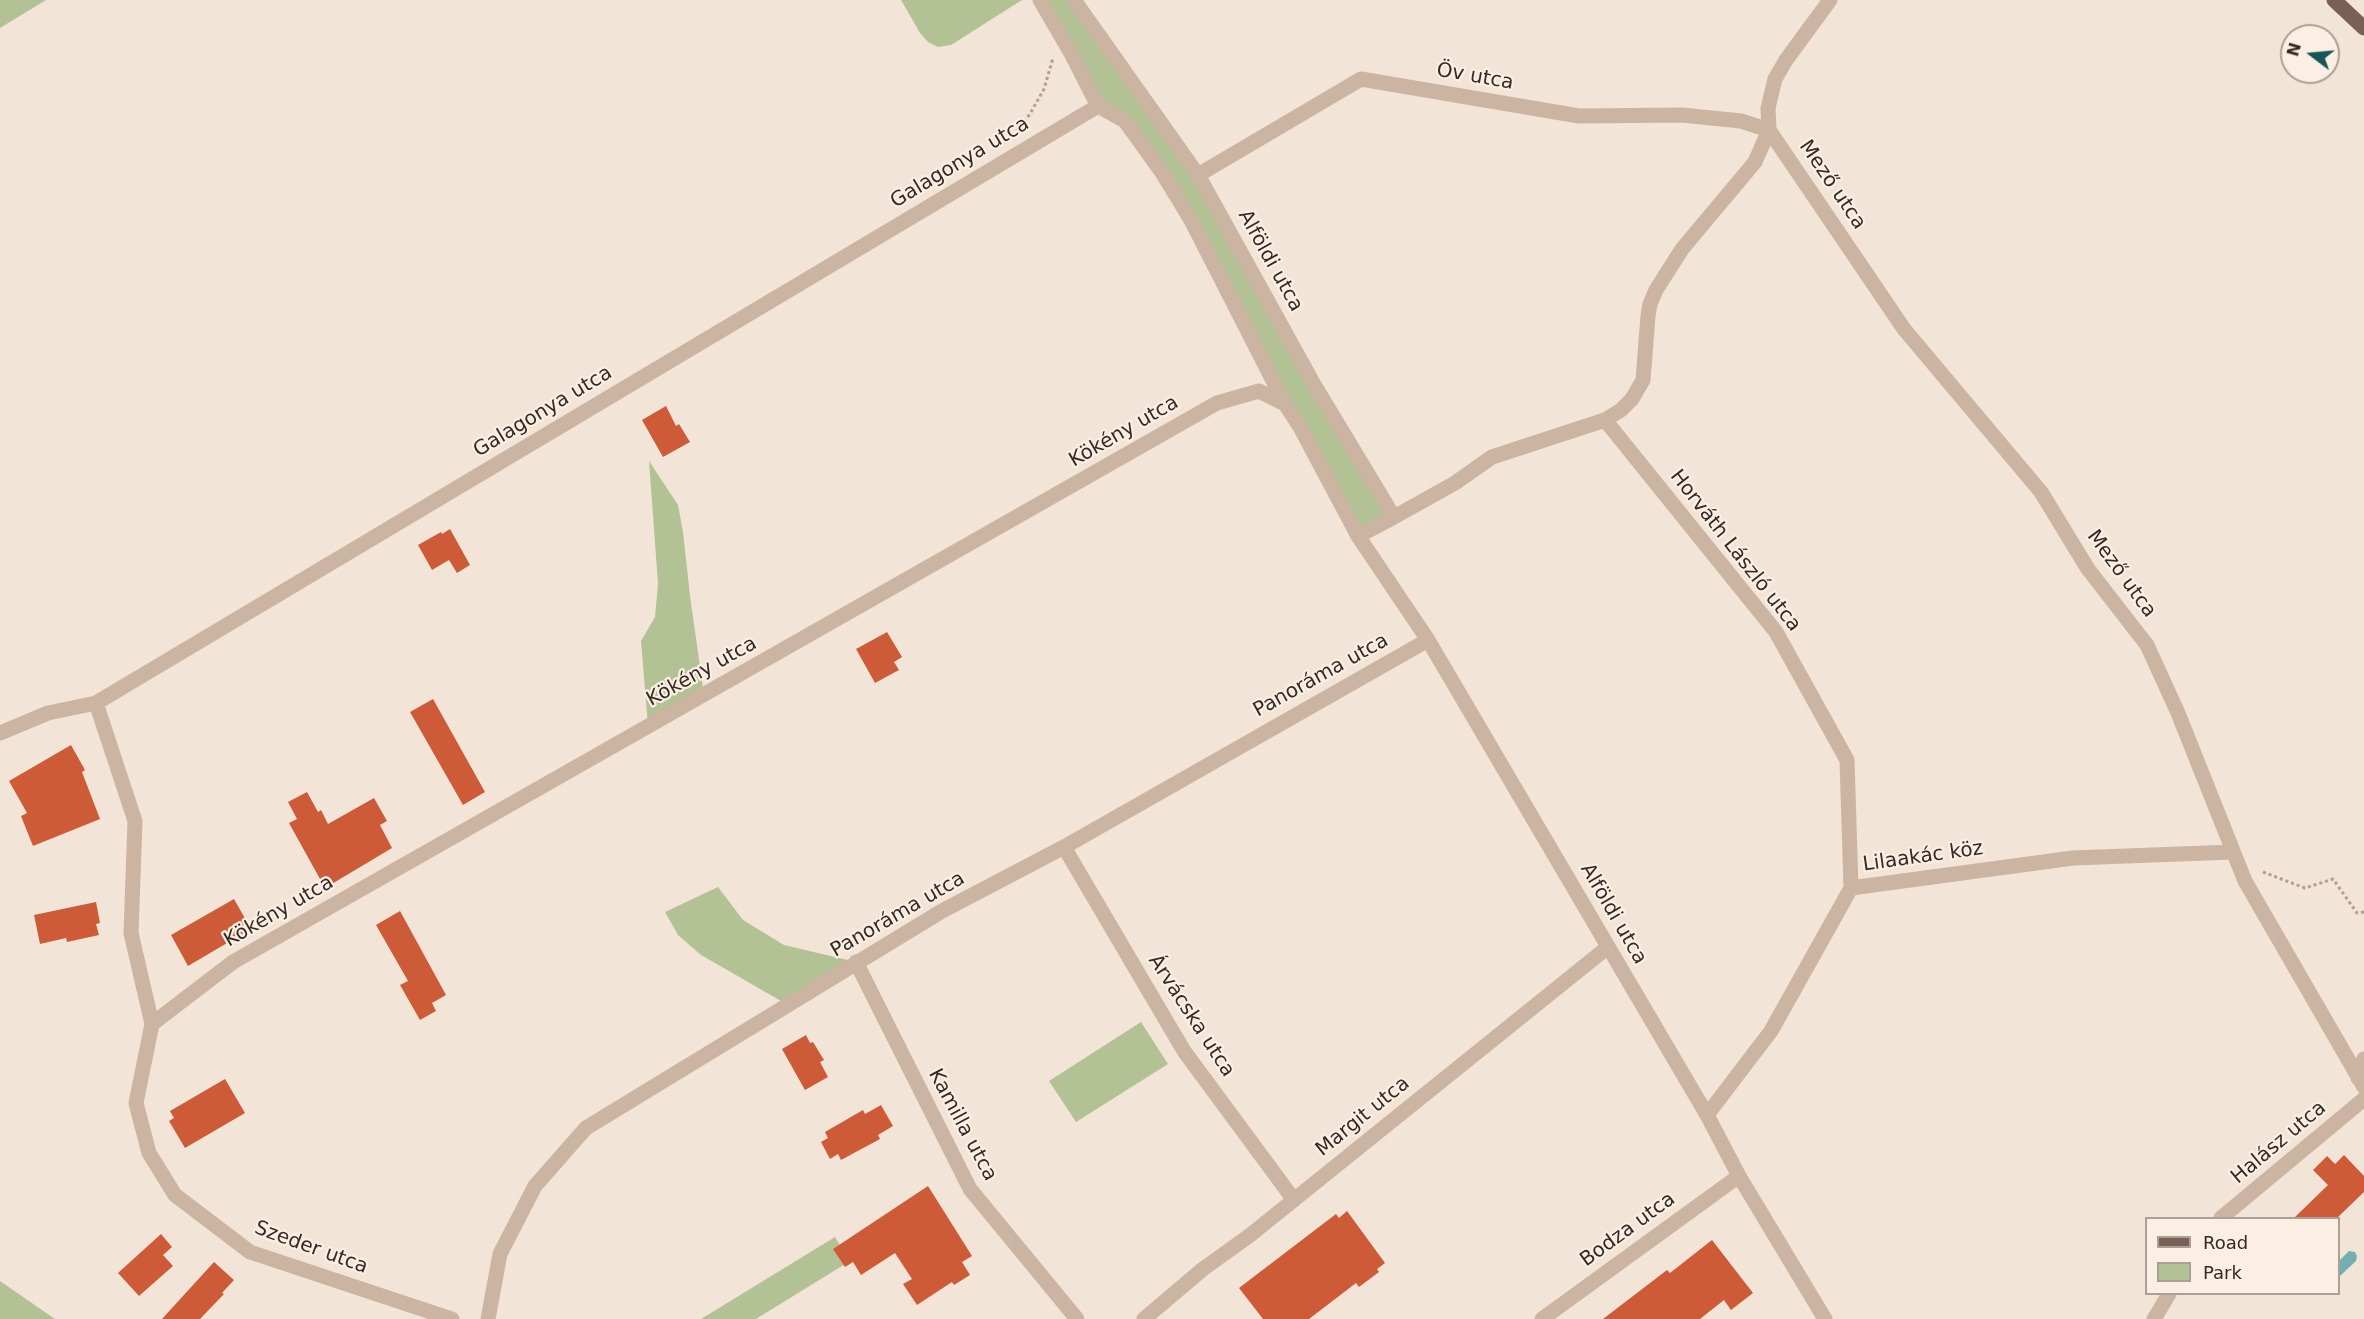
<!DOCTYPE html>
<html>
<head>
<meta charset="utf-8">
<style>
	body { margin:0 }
	#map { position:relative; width:2364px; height:1319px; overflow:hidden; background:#f2e4d6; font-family:"DejaVu Sans",sans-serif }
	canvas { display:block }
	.legend { position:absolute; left:2145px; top:1217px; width:195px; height:78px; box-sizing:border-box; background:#faefe2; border:2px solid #aba096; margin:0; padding:8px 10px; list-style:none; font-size:18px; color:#342925 }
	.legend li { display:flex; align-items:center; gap:12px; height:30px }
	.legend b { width:30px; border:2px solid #aba096 }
	.north { position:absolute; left:2280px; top:24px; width:60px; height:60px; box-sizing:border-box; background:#faefe2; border:2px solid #aba096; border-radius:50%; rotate:286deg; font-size:16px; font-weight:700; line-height:24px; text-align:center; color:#342925 }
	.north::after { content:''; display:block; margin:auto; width:21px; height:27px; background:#185558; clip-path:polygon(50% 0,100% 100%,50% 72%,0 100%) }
</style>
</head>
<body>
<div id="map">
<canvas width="2364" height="1319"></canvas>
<ul class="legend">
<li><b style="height:8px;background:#786054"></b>Road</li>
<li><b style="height:16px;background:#b3c295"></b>Park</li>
</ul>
<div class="north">N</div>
</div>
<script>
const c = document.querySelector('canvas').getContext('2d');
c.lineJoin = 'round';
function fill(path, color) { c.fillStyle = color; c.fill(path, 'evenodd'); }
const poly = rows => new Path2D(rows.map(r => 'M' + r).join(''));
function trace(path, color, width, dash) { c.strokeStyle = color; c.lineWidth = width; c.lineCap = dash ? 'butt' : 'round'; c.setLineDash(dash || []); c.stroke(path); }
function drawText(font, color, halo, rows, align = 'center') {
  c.font = font + ' "DejaVu Sans",sans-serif'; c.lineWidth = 4.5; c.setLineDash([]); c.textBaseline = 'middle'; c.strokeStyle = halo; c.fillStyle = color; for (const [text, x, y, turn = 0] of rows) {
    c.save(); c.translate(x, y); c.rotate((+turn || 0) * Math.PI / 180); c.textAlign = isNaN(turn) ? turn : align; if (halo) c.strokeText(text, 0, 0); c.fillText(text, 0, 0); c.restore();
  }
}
fill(poly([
	[0,0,46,0,0,28],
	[901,0,1022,0,951,45,938,47,928,42,920,33],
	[1040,0,1074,0,1198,175,1394,517,1358,536,1254,344,1125,121,1098,106],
	[649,461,678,505,683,532,690,596,704,695,648,726,641,641,655,617,658,584],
	[718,887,743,920,784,945,856,962,788,1005,701,955,678,935,665,912],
	[1141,1022,1168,1064,1076,1122,1049,1081],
	[835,1237,850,1261,756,1319,701,1319],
	[0,1281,55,1319,0,1319]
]), '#b3c295');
fill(poly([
	[2349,1251,2355,1252,2357,1256,2356,1261,2340,1276,2339,1261]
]), '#73afb1');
fill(poly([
	[666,406,676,426,679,424,690,442,663,457,642,420],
	[450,529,470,565,457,573,449,560,432,570,418,545,441,532,442,534],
	[887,632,902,657,894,662,899,670,875,683,856,649],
	[433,699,485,792,463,805,410,712],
	[71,745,85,770,82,772,100,819,33,846,21,816,27,813,9,781],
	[307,792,318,812,321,810,328,824,374,798,387,821,380,825,392,848,325,888,289,823,297,819,288,802],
	[234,899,251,929,188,966,171,935],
	[96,902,100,923,96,924,99,935,67,942,66,938,40,944,34,915],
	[400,911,446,995,432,1003,436,1011,420,1020,400,985,408,981,376,925],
	[806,1035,810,1043,813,1042,824,1060,820,1062,828,1077,805,1090,782,1049],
	[225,1079,245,1113,185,1148,169,1121,174,1118,170,1111],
	[881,1105,893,1126,878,1135,880,1139,841,1160,838,1154,830,1159,821,1142,828,1138,825,1132,863,1110,865,1114],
	[2344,1155,2364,1176,2364,1192,2337,1218,2294,1218,2328,1185,2313,1170,2327,1156,2335,1164],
	[928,1186,972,1256,962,1262,970,1275,954,1285,952,1282,917,1305,903,1284,912,1279,895,1253,861,1275,853,1262,845,1267,833,1249],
	[1347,1211,1385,1263,1377,1269,1379,1272,1359,1287,1356,1283,1309,1319,1263,1319,1239,1288,1336,1214,1339,1218],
	[161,1234,172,1247,163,1255,173,1266,139,1296,118,1273],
	[1712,1240,1753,1293,1731,1310,1724,1300,1700,1319,1603,1319,1667,1270,1670,1273],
	[214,1262,234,1280,222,1293,224,1294,200,1319,162,1319]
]), '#ce5b38');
trace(poly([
	[1013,136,1030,114,1044,89,1053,58],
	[2263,872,2305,888,2333,879,2357,913,2364,912]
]), '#b69d8c', 3, [3, 3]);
trace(poly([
	[1040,0,1072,55,1098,106,1125,121,1161,171,1190,218,1285,404,1300,427,1358,536,1428,640,1707,1115,1739,1176,1825,1319],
	[1074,0,1198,175,1312,381,1394,517,1358,536],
	[1198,175,1361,79,1579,116,1682,115,1741,121,1769,130,1904,329,2041,492,2088,569,2147,645,2178,713,2245,881,2364,1087],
	[1605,420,1776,632,1847,760,1851,888],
	[1394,517,1455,483,1492,457,1605,420,1621,410,1632,399,1643,380,1648,316,1650,304,1656,290,1682,249,1755,162,1769,130,1768,108,1775,79,1786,60,1830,0],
	[96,703,135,821,131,933,152,1024,136,1103,149,1153,175,1195,250,1252,452,1319],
	[0,733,48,713,96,703,1098,106],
	[1064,847,1184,1051,1294,1200],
	[856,962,970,1189,1077,1319],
	[152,1024,233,962,1217,403,1259,391,1285,404],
	[2358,1078,2364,1059],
	[1707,1115,1771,1031,1851,888,2073,858,2233,852],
	[2221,1218,2364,1099],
	[488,1319,500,1254,535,1186,586,1128,942,911,1064,847,1428,640],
	[1144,1319,1203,1269,1249,1236,1608,947],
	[1542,1319,1739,1176],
	[2154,1319,2169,1294]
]), '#cbb4a1', 15);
trace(poly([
	[2334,0,2364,28]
]), '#786054', 15);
drawText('20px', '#342925', '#faefe2', [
	["Öv utca",1475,77,10],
	["Galagonya utca",960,163,-31],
	["Mező utca",1832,185,56],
	["Alföldi utca",1270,261,61],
	["Galagonya utca",543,412,-31],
	["Kökény utca",1124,432,-30],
	["Horváth László utca",1735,551,52],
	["Mező utca",2121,574,54],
	["Kökény utca",702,672,-29],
	["Panoráma utca",1321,676,-29],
	["Lilaakác köz",1923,857,-8],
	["Kökény utca",279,912,-30],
	["Alföldi utca",1613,914,60],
	["Panoráma utca",898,915,-30],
	["Árvácska utca",1191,1016,57],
	["Margit utca",1363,1117,-39],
	["Kamilla utca",962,1125,62],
	["Halász utca",2279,1143,-40],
	["Bodza utca",1628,1230,-36],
	["Szeder utca",311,1248,20]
]);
</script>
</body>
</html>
